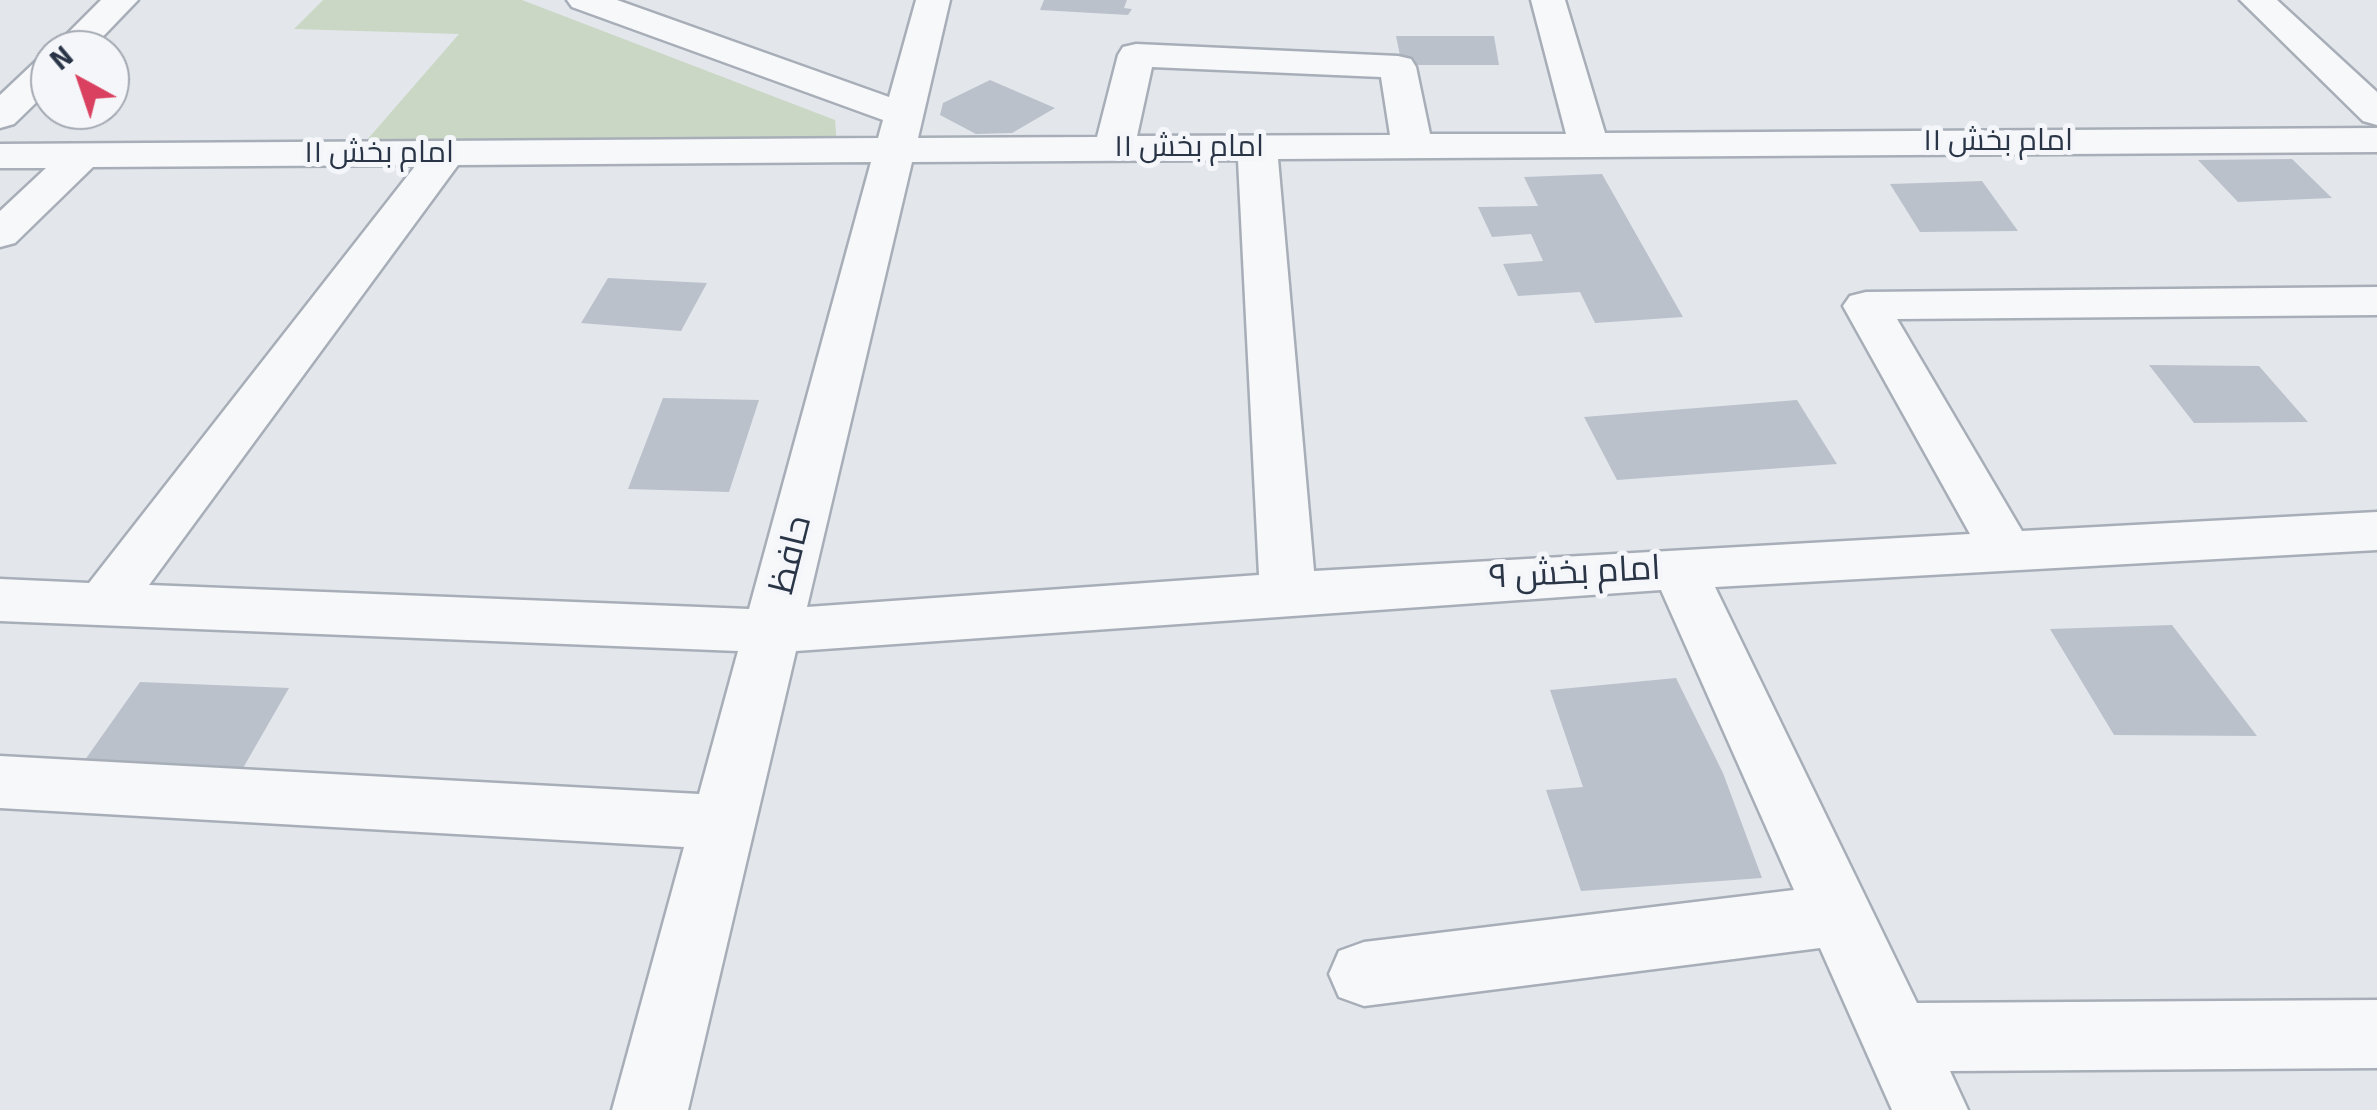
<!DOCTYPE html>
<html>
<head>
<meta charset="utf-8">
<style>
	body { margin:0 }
	#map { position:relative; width:2377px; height:1110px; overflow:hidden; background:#e3e7ec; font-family:Signika,sans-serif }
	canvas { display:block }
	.north { position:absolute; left:30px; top:30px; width:100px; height:100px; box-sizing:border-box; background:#f4f6f9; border:2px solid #a3a9b2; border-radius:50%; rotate:320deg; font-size:28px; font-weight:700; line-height:40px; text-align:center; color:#293547 }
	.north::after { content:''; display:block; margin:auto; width:35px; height:45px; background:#da405f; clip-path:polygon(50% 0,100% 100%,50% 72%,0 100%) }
</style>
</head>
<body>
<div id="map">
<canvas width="2377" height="1110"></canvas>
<div class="north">N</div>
</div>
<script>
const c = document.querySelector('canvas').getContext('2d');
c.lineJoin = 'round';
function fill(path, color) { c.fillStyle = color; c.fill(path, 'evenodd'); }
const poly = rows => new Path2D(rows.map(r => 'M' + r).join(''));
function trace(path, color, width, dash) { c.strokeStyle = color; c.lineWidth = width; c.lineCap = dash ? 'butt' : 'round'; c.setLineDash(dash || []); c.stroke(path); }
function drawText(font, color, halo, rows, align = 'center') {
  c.font = font + ' Signika,Cairo,sans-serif'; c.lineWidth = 10; c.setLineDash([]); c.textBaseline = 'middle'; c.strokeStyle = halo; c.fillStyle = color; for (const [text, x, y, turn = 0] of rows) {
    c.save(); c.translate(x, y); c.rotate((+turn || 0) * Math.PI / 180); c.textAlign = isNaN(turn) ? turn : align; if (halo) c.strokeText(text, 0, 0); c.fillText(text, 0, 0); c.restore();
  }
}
fill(poly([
	[323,0,522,0,835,120,837,147,366,141,459,34,294,29]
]), '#cad7c4');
fill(poly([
	[1044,0,1127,0,1124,8,1132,9,1128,15,1040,10],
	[1396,36,1494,36,1499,65,1402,65],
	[990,80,1055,108,1012,133,976,134,940,115,943,103],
	[2292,159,2332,198,2238,202,2198,160],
	[1602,174,1683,317,1595,323,1580,292,1518,296,1503,264,1543,261,1531,234,1492,237,1478,207,1538,206,1524,177],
	[1982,181,2018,231,1920,232,1890,184],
	[608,278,707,283,681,331,581,323],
	[2149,365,2259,366,2308,422,2194,423],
	[663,398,759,400,729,492,628,489],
	[1797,400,1837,464,1617,480,1584,417],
	[2172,625,2257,736,2114,735,2050,629],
	[1676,678,1723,773,1762,878,1581,891,1546,790,1583,787,1550,690],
	[140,682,289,688,235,782,75,774]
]), '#bac1cb');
const minor = poly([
	[101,0,138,0,90,50,51,50,101,0],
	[567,0,617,0,889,97,916,0,950,0,918,138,1097,137,1118,55,1123,47,1136,44,1398,56,1411,59,1416,67,1430,134,1566,134,1531,0,1565,0,1605,133,2377,128,2377,152,1278,159,1314,571,1970,534,1843,306,1850,296,1866,292,2377,287,2377,315,1897,319,2022,531,2377,512,2377,550,1715,587,1917,1003,2377,1000,2377,1068,1950,1071,1968,1110,1892,1110,1820,948,1364,1006,1339,997,1329,974,1339,951,1364,942,1794,890,1661,590,796,651,688,1110,612,1110,684,847,0,808,0,756,699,794,738,651,0,621,0,579,89,583,416,165,93,167,15,243,0,247,0,211,46,168,0,168,0,144,878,138,883,120,572,7,567,0],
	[1152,67,1381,77,1390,135,1137,136,1152,67],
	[1238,160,1259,575,807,607,912,162,1238,160],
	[871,162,749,609,149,585,458,165,871,162],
	[50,57,50,89,14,124,0,128,0,95,37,60,50,57]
]);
const tertiary = poly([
	[2240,0,2277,0,2377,92,2377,125,2363,121,2240,0]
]);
trace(minor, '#a7aeb7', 5);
trace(tertiary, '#a7aeb7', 5);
fill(minor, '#f7f8fa');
fill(tertiary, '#f7f8fa');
drawText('30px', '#293547', '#f4f6f9', [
	["امام بخش ۱۱",1998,142],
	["امام بخش ۱۱",1189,148],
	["امام بخش ۱۱",379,154]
]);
drawText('35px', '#293547', '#f4f6f9', [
	["حافظ",792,555,-76],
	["امام بخش ۹",1575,574,-3]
]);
</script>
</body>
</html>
